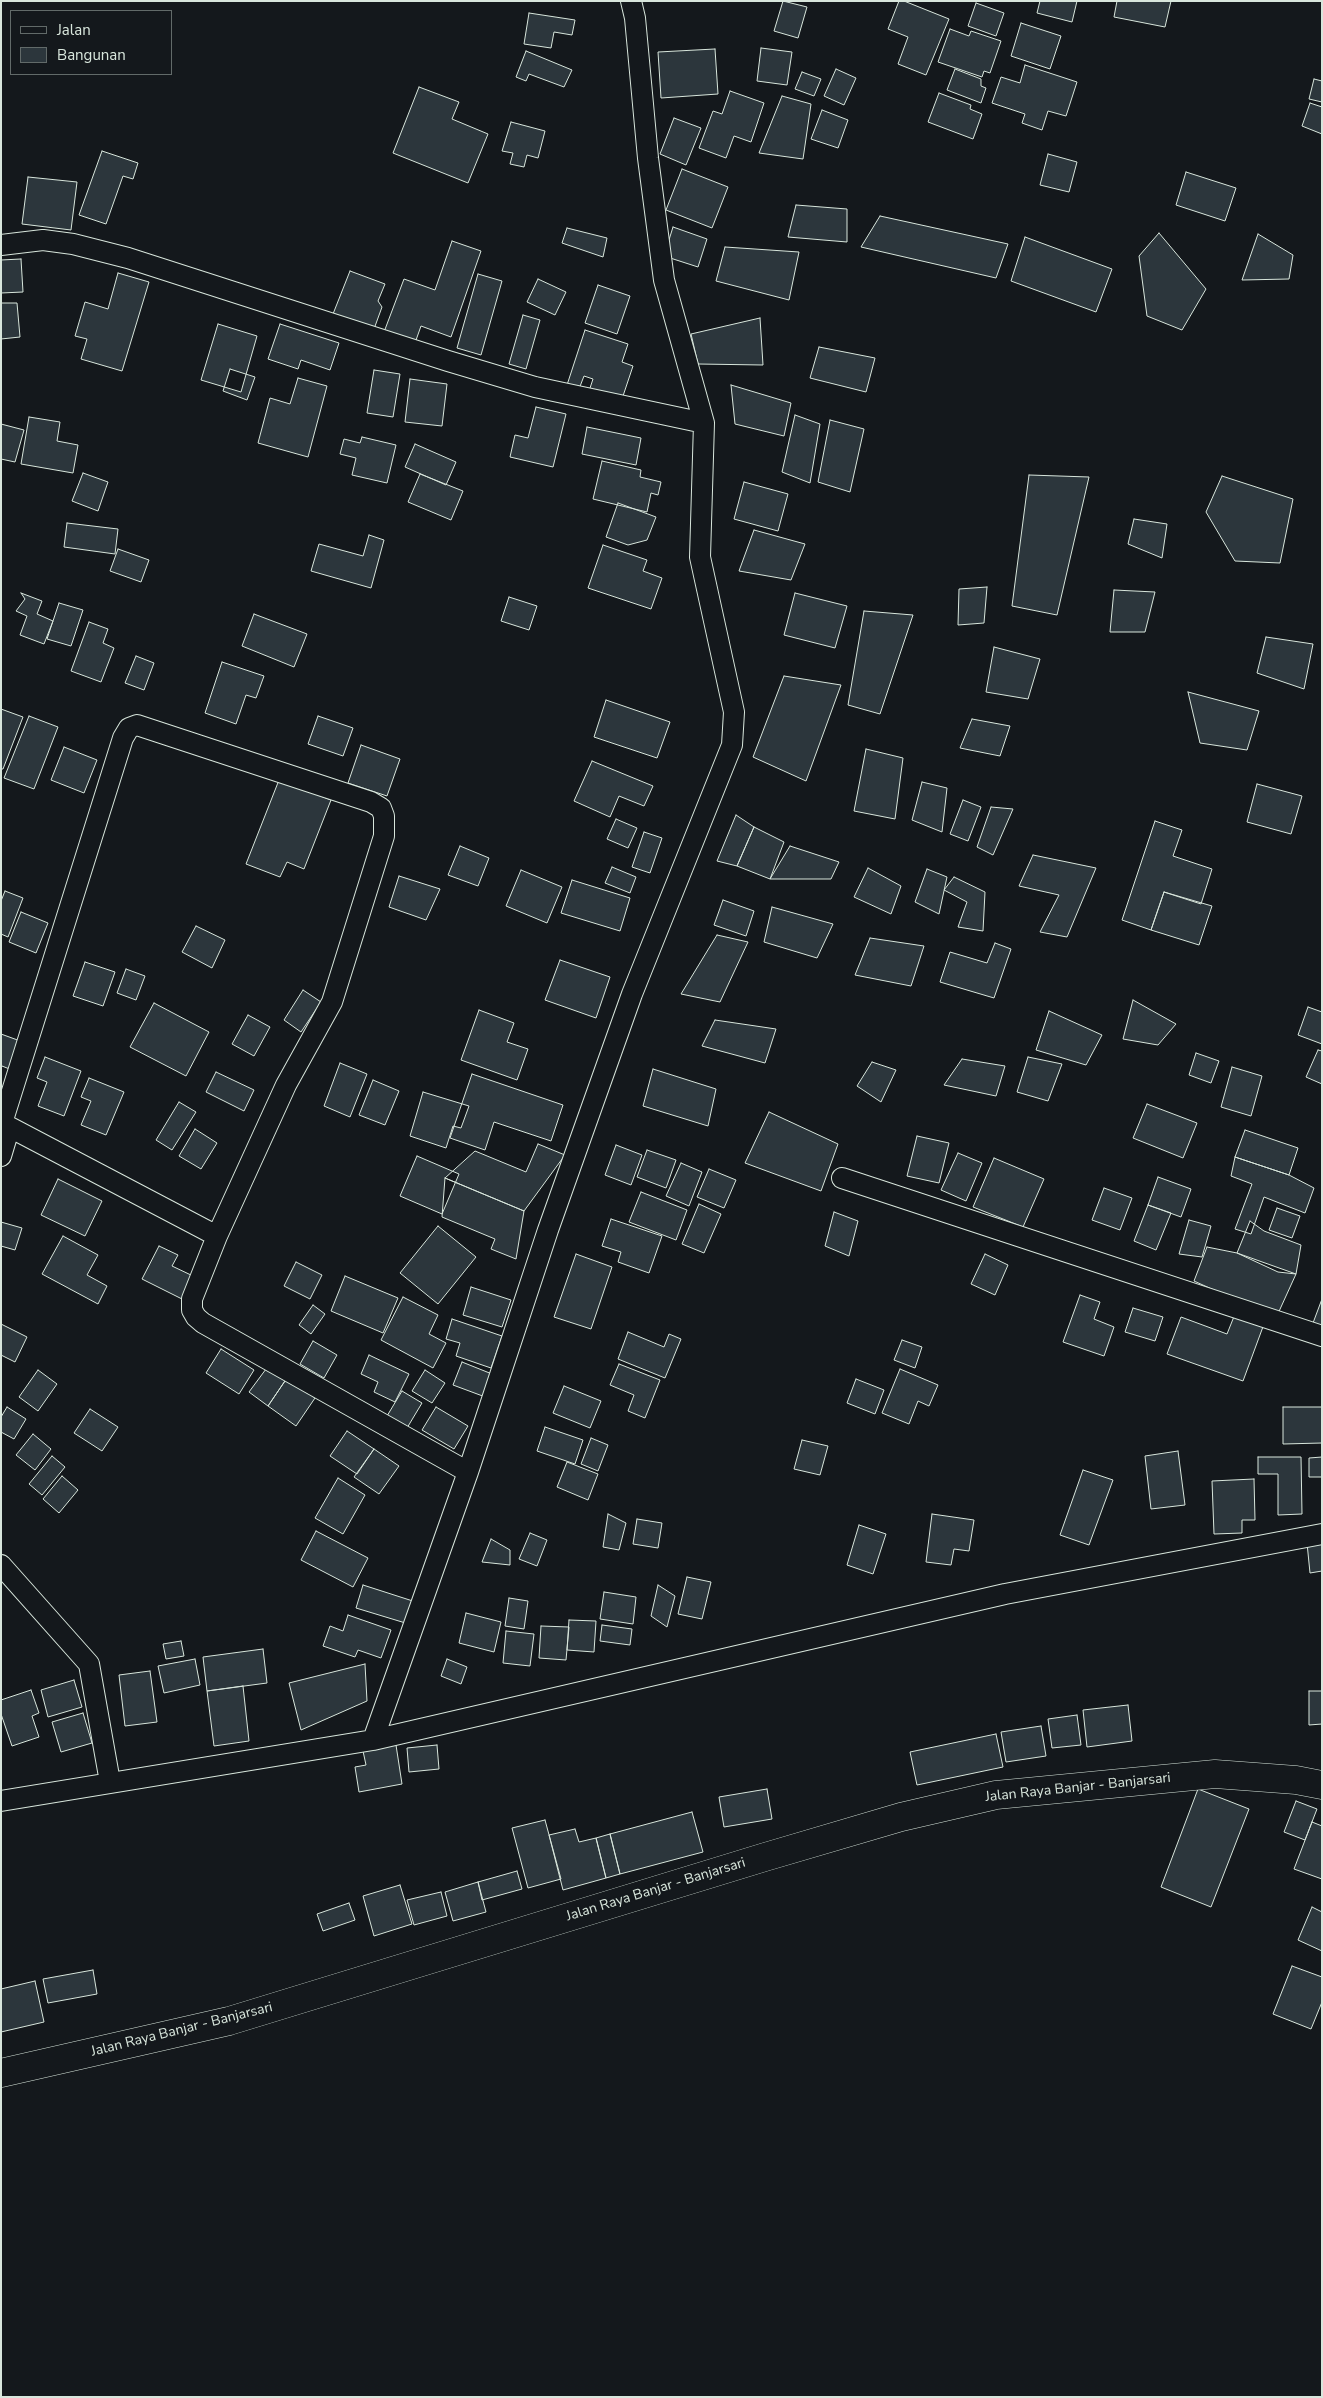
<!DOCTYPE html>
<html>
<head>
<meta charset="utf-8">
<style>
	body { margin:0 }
	#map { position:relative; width:1323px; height:2398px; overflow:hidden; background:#14181c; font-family:"Nunito Sans",sans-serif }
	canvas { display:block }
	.frame { position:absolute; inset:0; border:2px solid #d8e6dc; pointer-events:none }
	.legend { position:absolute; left:10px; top:10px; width:162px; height:65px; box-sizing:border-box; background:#14181c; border:1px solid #626a69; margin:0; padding:6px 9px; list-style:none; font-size:15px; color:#d8e6dc }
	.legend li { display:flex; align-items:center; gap:10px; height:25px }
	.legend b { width:25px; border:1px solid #626a69 }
</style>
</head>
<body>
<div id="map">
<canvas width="1323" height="2398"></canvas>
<div class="frame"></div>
<ul class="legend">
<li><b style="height:6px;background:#14181c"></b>Jalan</li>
<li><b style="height:14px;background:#2c363c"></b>Bangunan</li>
</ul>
</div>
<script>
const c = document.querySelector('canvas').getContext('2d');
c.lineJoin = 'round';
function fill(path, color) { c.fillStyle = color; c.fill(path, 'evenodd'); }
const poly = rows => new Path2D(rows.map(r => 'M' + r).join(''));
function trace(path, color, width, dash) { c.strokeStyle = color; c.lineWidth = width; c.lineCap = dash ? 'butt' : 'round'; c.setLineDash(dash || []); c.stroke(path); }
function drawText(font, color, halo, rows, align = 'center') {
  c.font = font + ' "Nunito Sans",sans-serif'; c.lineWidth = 4; c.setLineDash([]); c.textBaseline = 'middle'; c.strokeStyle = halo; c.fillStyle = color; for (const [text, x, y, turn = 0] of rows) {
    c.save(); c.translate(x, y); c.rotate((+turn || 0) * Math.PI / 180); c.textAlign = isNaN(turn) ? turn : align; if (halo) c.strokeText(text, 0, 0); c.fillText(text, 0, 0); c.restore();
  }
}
const building = poly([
	[783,1,807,7,798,38,774,31,783,1],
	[899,1,904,1,949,19,926,75,898,64,908,37,888,29,899,1],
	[1040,1,1077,1,1072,22,1037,13,1040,1],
	[1117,1,1171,1,1165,27,1114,17,1117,1],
	[976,3,1004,13,996,36,968,26,976,3],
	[529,13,575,20,572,35,554,32,551,48,524,44,529,13],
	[1021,23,1061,36,1050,69,1011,56,1021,23],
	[950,29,969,36,971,31,1001,41,990,73,984,71,982,77,938,62,950,29],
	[761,48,792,52,787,85,757,81,761,48],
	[715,49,718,94,661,98,658,52,715,49],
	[526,51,572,70,564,87,529,74,526,81,516,77,526,51],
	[1025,65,1077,82,1066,116,1048,111,1042,130,1022,123,1025,114,992,103,1001,77,1020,83,1025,65],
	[836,69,856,78,844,105,824,96,836,69],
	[955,69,981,79,981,86,986,88,981,103,947,90,955,69],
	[802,72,821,79,814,96,795,89,802,72],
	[1314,79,1322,81,1322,102,1309,99,1314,79],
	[419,87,459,102,452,119,488,134,468,183,393,153,419,87],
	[730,91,764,103,751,142,734,136,726,158,699,148,713,111,722,114,730,91],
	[939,93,971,105,970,109,982,114,973,139,928,122,939,93],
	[782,96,811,104,803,159,759,153,782,96],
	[1310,103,1322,107,1322,134,1302,126,1310,103],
	[822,110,848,120,838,148,811,139,822,110],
	[674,118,701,128,686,165,660,154,674,118],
	[511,122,545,131,538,158,527,155,524,167,510,164,513,153,502,151,511,122],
	[102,151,138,163,133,179,123,176,106,224,79,215,102,151],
	[1048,154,1077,162,1069,192,1040,185,1048,154],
	[682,169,728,187,712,228,666,210,682,169],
	[1186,172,1236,188,1225,221,1176,205,1186,172],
	[28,177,77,182,71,230,22,224,28,177],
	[796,205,847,209,847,242,788,237,796,205],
	[880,216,1008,244,996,278,861,247,880,216],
	[673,227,707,239,698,267,664,256,673,227],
	[567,228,607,238,603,257,562,243,567,228],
	[1159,233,1206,289,1182,330,1147,316,1139,256,1159,233],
	[1258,234,1293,255,1289,279,1242,280,1258,234],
	[1025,237,1112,269,1096,312,1011,281,1025,237],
	[452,241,481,251,451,337,421,326,415,343,384,332,404,279,435,290,452,241],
	[725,247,799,252,789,300,716,281,725,247],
	[21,259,23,292,1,293,1,260,21,259],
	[350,271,385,284,378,301,382,307,374,329,333,314,350,271],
	[118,273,149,282,122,371,81,359,87,339,75,336,85,302,108,309,118,273],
	[478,274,502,281,481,355,457,348,478,274],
	[538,279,566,292,555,315,527,302,538,279],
	[598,285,630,296,617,334,585,323,598,285],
	[1,303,17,303,20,337,1,339,1,303],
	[523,315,540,320,526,369,509,364,523,315],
	[760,318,763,365,698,364,691,334,760,318],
	[218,324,257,336,241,392,201,380,218,324],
	[280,324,339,343,330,370,301,360,298,369,268,359,280,324],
	[585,330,628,344,622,362,633,366,621,402,589,391,593,379,584,376,579,389,567,385,585,330],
	[819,347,875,358,866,392,810,378,819,347],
	[230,369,255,377,247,400,223,391,230,369],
	[374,370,400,374,393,417,367,413,374,370],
	[298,378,327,386,308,457,258,443,270,398,290,404,298,378],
	[410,379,447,384,442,426,405,422,410,379],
	[731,385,791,403,784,436,735,424,731,385],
	[536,407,566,414,553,467,510,457,515,435,528,438,536,407],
	[795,415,820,424,810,483,782,472,795,415],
	[29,417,60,422,57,441,78,445,73,473,21,464,29,417],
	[830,420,864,429,850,492,818,482,830,420],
	[1,424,24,430,15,462,1,459,1,424],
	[587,427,641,438,636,465,582,454,587,427],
	[362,437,396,445,387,483,352,475,356,458,340,454,344,439,360,443,362,437],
	[415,444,456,462,446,485,405,467,415,444],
	[602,461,641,470,640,477,661,482,658,495,651,493,647,512,593,499,602,461],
	[83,473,108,482,98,511,72,501,83,473],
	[420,474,463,491,451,520,408,502,420,474],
	[1029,475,1089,477,1057,615,1012,606,1029,475],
	[1222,476,1293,499,1280,563,1235,561,1206,512,1222,476],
	[744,482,788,494,778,531,734,519,744,482],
	[618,503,656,517,647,540,628,545,606,537,618,503],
	[1134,519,1167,524,1162,558,1128,544,1134,519],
	[67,523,118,529,115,554,64,547,67,523],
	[754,530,805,544,791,580,739,571,754,530],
	[369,535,384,540,371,588,311,571,319,544,363,556,369,535],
	[603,545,647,560,643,571,662,578,651,609,588,588,603,545],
	[118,549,149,560,141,582,110,571,118,549],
	[987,587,984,623,958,625,959,589,987,587],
	[1114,590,1155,592,1145,632,1110,632,1114,590],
	[21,593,42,601,37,614,53,621,44,644,20,635,27,616,16,611,25,599,21,593],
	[795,593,847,606,835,648,784,635,795,593],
	[509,597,537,606,529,630,501,621,509,597],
	[59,603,83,610,71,646,47,639,59,603],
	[864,611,913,615,880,714,848,705,864,611],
	[254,614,307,634,294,667,242,646,254,614],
	[89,622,108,629,103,643,114,648,101,682,71,671,89,622],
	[1266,637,1313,644,1304,689,1257,673,1266,637],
	[994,647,1040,659,1028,699,986,692,994,647],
	[136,656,154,663,144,690,125,683,136,656],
	[222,662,264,676,256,698,246,695,236,724,205,713,222,662],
	[784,676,841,685,806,781,753,757,784,676],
	[1188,692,1259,711,1247,750,1200,743,1188,692],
	[606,700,670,722,657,758,594,737,606,700],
	[1,709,23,717,3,769,1,769,1,709],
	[29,716,58,727,34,789,4,778,29,716],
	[318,716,353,728,343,756,308,744,318,716],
	[972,719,1010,726,1000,756,960,748,972,719],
	[361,745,400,759,387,796,348,783,361,745],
	[64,747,97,760,84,793,51,780,64,747],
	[866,749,903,758,895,819,854,811,866,749],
	[592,761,653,786,644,806,619,796,610,817,574,801,592,761],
	[279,780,331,800,304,869,287,862,280,877,246,864,279,780],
	[922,782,947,788,942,832,912,820,922,782],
	[1257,784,1302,796,1291,834,1247,822,1257,784],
	[963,800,981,807,968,841,950,834,963,800],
	[991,807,1013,809,993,855,977,847,991,807],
	[736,815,754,827,737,866,717,861,736,815],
	[616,819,637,828,628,848,607,839,616,819],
	[1155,821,1182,830,1173,856,1212,869,1201,904,1164,892,1151,930,1122,920,1155,821],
	[754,827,784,842,770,879,737,866,754,827],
	[644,832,662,838,650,873,632,867,644,832],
	[460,846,489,858,478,886,448,875,460,846],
	[790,846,839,862,831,879,770,879,790,846],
	[1033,855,1096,868,1067,937,1040,932,1059,895,1019,886,1033,855],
	[612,867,636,877,630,893,605,883,612,867],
	[868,868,901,886,891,914,854,897,868,868],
	[927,869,947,877,939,914,915,902,927,869],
	[521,870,562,887,547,923,506,906,521,870],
	[399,876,440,889,426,920,389,907,399,876],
	[954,877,985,892,983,931,958,927,967,902,944,890,954,877],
	[572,880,630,898,620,931,561,913,572,880],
	[5,891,23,898,8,937,1,934,1,901,5,891],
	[1164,892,1212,906,1199,945,1151,930,1164,892],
	[723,900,754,911,746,936,714,925,723,900],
	[772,907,833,924,817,958,764,942,772,907],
	[21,912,48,923,36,953,9,942,21,912],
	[196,926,225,940,212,968,182,952,196,926],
	[717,935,748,942,720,1002,681,994,717,935],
	[870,938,924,946,911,986,855,975,870,938],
	[995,943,1011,949,994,998,940,982,950,952,987,963,995,943],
	[560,960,610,977,596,1018,545,1000,560,960],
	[85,962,115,972,103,1006,73,996,85,962],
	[126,969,145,976,136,1000,117,993,126,969],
	[303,990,321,1002,301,1032,284,1020,303,990],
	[1133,1000,1176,1024,1158,1045,1123,1039,1133,1000],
	[154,1003,209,1032,186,1076,130,1047,154,1003],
	[1308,1007,1322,1012,1322,1044,1298,1035,1308,1007],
	[479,1010,514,1023,507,1042,528,1049,517,1080,461,1060,479,1010],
	[1049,1011,1102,1035,1086,1065,1036,1050,1049,1011],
	[248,1015,270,1027,254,1056,232,1044,248,1015],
	[715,1020,776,1029,765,1063,702,1046,715,1020],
	[1,1034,23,1042,12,1070,2,1066,1,1068,1,1034],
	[1318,1050,1322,1051,1322,1084,1306,1077,1318,1050],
	[1196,1053,1219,1061,1211,1083,1189,1075,1196,1053],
	[45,1057,81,1071,64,1116,38,1106,47,1082,37,1078,45,1057],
	[1028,1057,1062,1064,1048,1101,1017,1092,1028,1057],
	[962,1059,1005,1066,996,1096,944,1085,962,1059],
	[872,1062,896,1070,881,1102,857,1086,872,1062],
	[340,1063,367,1074,350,1117,324,1106,340,1063],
	[1232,1067,1262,1076,1251,1116,1221,1107,1232,1067],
	[653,1069,716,1089,708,1126,643,1106,653,1069],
	[216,1072,254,1090,244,1111,206,1092,216,1072],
	[472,1074,563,1105,551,1141,494,1122,485,1150,450,1138,472,1074],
	[89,1078,124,1092,106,1135,81,1125,91,1101,81,1097,89,1078],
	[373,1080,399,1091,385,1125,359,1115,373,1080],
	[423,1092,469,1106,461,1128,453,1126,446,1148,410,1136,423,1092],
	[179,1102,196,1112,172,1150,156,1140,179,1102],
	[1147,1104,1197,1123,1183,1158,1133,1138,1147,1104],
	[769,1112,838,1144,821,1191,745,1163,769,1112],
	[195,1129,217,1143,201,1169,179,1156,195,1129],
	[1245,1130,1298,1148,1289,1175,1235,1157,1245,1130],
	[917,1136,949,1143,939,1183,907,1176,917,1136],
	[538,1144,565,1155,524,1211,445,1178,475,1151,526,1172,538,1144],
	[616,1145,642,1155,631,1185,605,1175,616,1145],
	[647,1150,676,1160,666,1188,637,1177,647,1150],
	[958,1153,982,1163,966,1201,941,1190,958,1153],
	[417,1156,459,1174,442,1214,400,1196,417,1156],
	[1235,1157,1289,1175,1314,1188,1305,1213,1264,1197,1251,1234,1235,1229,1252,1184,1231,1176,1235,1157],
	[994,1158,1044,1179,1023,1227,973,1207,994,1158],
	[681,1163,702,1172,689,1206,666,1196,681,1163],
	[709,1169,736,1180,724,1208,697,1197,709,1169],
	[1158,1177,1191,1189,1181,1217,1148,1205,1158,1177],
	[445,1178,524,1211,516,1259,491,1249,495,1239,442,1217,445,1178],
	[58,1179,102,1201,85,1236,41,1215,58,1179],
	[1104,1188,1132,1198,1120,1230,1092,1220,1104,1188],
	[641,1192,687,1210,676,1240,629,1222,641,1192],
	[699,1204,721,1214,704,1253,682,1244,699,1204],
	[1148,1205,1171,1213,1156,1250,1134,1241,1148,1205],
	[1277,1208,1300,1216,1292,1238,1269,1230,1277,1208],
	[834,1212,858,1221,849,1256,825,1246,834,1212],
	[611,1219,662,1236,649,1273,618,1262,621,1252,602,1246,611,1219],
	[1189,1220,1211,1226,1202,1257,1179,1254,1189,1220],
	[1250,1221,1264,1231,1301,1245,1296,1274,1237,1253,1250,1221],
	[1,1222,22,1228,15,1250,1,1246,1,1222],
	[438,1226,476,1257,438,1304,400,1273,438,1226],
	[63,1236,98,1255,87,1275,107,1286,98,1304,42,1274,63,1236],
	[159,1246,178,1255,172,1266,193,1276,182,1299,142,1279,159,1246],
	[1207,1247,1237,1253,1278,1272,1296,1274,1276,1318,1194,1281,1207,1247],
	[576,1254,612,1267,591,1329,554,1317,576,1254],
	[985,1254,1008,1265,995,1295,971,1284,985,1254],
	[296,1262,322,1275,310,1299,284,1286,296,1262],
	[345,1276,398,1298,383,1333,331,1311,345,1276],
	[471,1287,511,1300,502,1327,463,1315,471,1287],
	[1080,1295,1100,1302,1094,1319,1114,1327,1104,1356,1063,1342,1080,1295],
	[403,1297,438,1315,429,1334,446,1343,433,1368,381,1340,403,1297],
	[1322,1299,1322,1327,1313,1323,1322,1299],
	[313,1305,325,1314,311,1334,299,1325,313,1305],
	[1133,1308,1163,1317,1155,1341,1125,1332,1133,1308],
	[1235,1314,1264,1324,1243,1381,1167,1354,1181,1317,1227,1334,1235,1314],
	[452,1319,502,1336,491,1368,456,1356,460,1343,446,1339,452,1319],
	[1,1324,27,1337,15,1362,1,1355,1,1324],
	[628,1332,664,1347,669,1334,681,1339,665,1378,618,1359,628,1332],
	[902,1340,922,1347,915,1368,894,1360,902,1340],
	[313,1341,337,1355,324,1378,300,1364,313,1341],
	[221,1349,254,1370,239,1394,206,1373,221,1349],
	[369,1355,409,1374,395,1402,374,1392,378,1382,361,1374,369,1355],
	[462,1362,497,1376,488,1398,453,1385,462,1362],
	[619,1364,660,1380,645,1418,628,1411,634,1395,610,1385,619,1364],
	[269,1365,287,1378,268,1406,249,1392,269,1365],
	[900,1369,938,1385,929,1406,918,1401,909,1424,882,1413,900,1369],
	[38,1370,57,1384,38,1411,19,1397,38,1370],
	[425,1370,445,1383,432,1403,412,1391,425,1370],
	[287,1378,315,1398,296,1426,268,1406,287,1378],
	[856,1379,884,1390,875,1414,847,1403,856,1379],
	[564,1386,601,1401,590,1428,553,1413,564,1386],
	[402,1391,422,1403,407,1428,387,1416,402,1391],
	[7,1407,26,1419,14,1439,1,1432,1,1417,7,1407],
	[436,1407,468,1426,454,1449,422,1430,436,1407],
	[1283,1407,1322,1407,1322,1443,1283,1444,1283,1407],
	[90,1409,118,1427,102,1451,74,1433,90,1409],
	[545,1427,583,1440,575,1464,537,1451,545,1427],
	[347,1431,374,1449,357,1474,330,1456,347,1431],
	[33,1434,51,1449,35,1470,16,1455,33,1434],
	[591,1438,608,1445,598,1471,581,1464,591,1438],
	[802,1440,828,1446,820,1475,794,1469,802,1440],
	[374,1449,399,1466,379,1494,354,1477,374,1449],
	[1178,1451,1185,1505,1151,1509,1145,1456,1178,1451],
	[52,1456,65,1467,42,1495,29,1484,52,1456],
	[1258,1457,1301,1457,1302,1514,1278,1515,1278,1474,1258,1474,1258,1457],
	[1322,1457,1322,1484,1322,1477,1309,1477,1309,1458,1322,1457],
	[567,1462,598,1474,588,1500,557,1487,567,1462],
	[1083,1470,1113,1480,1089,1545,1060,1535,1083,1470],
	[62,1476,78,1490,59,1513,43,1499,62,1476],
	[338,1478,365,1495,343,1534,315,1518,338,1478],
	[1254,1479,1255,1520,1242,1520,1242,1533,1214,1534,1212,1481,1254,1479],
	[608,1514,626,1523,619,1550,603,1547,608,1514],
	[932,1514,974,1520,969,1551,954,1549,951,1565,926,1562,932,1514],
	[637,1519,662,1523,658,1548,633,1544,637,1519],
	[859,1525,886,1534,873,1574,847,1565,859,1525],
	[316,1531,368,1558,353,1587,301,1560,316,1531],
	[530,1533,547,1540,537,1566,519,1559,530,1533],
	[491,1539,510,1550,510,1565,482,1562,491,1539],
	[1322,1541,1322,1571,1310,1573,1307,1543,1322,1541],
	[687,1577,711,1582,702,1619,678,1614,687,1577],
	[363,1585,419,1603,412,1625,356,1608,363,1585],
	[658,1585,675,1596,667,1627,651,1616,658,1585],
	[604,1592,636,1597,633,1624,600,1619,604,1592],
	[509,1598,528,1601,524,1629,505,1626,509,1598],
	[466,1613,501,1622,494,1652,459,1643,466,1613],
	[348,1615,391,1630,381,1658,358,1650,355,1657,323,1646,330,1626,343,1631,348,1615],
	[569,1620,596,1621,594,1652,567,1650,569,1620],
	[602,1625,632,1629,630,1645,600,1641,602,1625],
	[541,1626,569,1627,566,1660,539,1658,541,1626],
	[506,1631,534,1634,530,1666,503,1663,506,1631],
	[181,1641,184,1656,166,1659,163,1644,181,1641],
	[263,1649,267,1683,207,1691,203,1657,263,1649],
	[195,1659,200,1685,164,1693,158,1666,195,1659],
	[447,1659,467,1667,461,1684,441,1676,447,1659],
	[365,1664,367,1701,301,1730,289,1683,365,1664],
	[150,1671,157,1722,125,1726,119,1675,150,1671],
	[74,1680,82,1707,48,1717,41,1690,74,1680],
	[243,1686,249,1741,214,1746,207,1691,243,1686],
	[31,1690,39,1713,32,1716,39,1737,12,1746,1,1714,1,1700,31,1690],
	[1309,1691,1322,1691,1322,1724,1309,1725,1309,1691],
	[1128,1705,1132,1741,1087,1747,1083,1710,1128,1705],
	[83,1713,92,1743,61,1752,52,1722,83,1713],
	[1077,1715,1081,1745,1052,1748,1048,1719,1077,1715],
	[1041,1726,1046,1756,1006,1762,1001,1732,1041,1726],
	[996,1734,1003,1767,917,1785,910,1752,996,1734],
	[396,1745,402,1784,359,1792,355,1767,366,1765,363,1751,396,1745],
	[437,1745,439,1769,409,1772,407,1748,437,1745],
	[767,1789,772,1819,724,1827,719,1797,767,1789],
	[1198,1789,1249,1809,1211,1907,1161,1887,1198,1789],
	[1296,1801,1317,1809,1305,1840,1284,1832,1296,1801],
	[692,1812,703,1852,620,1874,610,1834,692,1812],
	[545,1820,561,1879,528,1888,512,1828,545,1820],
	[1312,1822,1322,1826,1322,1879,1294,1869,1312,1822],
	[575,1829,579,1842,596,1838,606,1878,563,1890,549,1835,575,1829],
	[610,1834,620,1874,606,1878,596,1838,610,1834],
	[517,1871,522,1889,482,1900,478,1882,517,1871],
	[478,1882,486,1912,453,1921,445,1892,478,1882],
	[400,1885,412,1924,374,1936,363,1896,400,1885],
	[441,1892,447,1916,414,1925,407,1900,441,1892],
	[349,1903,355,1920,323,1931,317,1914,349,1903],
	[1312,1907,1322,1912,1322,1951,1298,1940,1312,1907],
	[1292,1966,1322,1977,1322,2002,1311,2029,1273,2014,1292,1966],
	[93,1970,97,1994,48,2003,43,1979,93,1970],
	[35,1981,44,2022,1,2032,1,1989,35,1981]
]);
fill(building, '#2c363c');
trace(building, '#d8e6dc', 1);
const minor = poly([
	[1,245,43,240,73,244,128,258,448,361,535,387,704,423],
	[1,1122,7,1136,1,1156],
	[842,1178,1322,1336],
	[217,1236,2,1123,123,738,129,728,137,725,371,802,381,808,384,816,384,836,332,1002,286,1085,217,1236,192,1299,192,1310,196,1317,203,1323,468,1472],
	[1,1565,89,1664,110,1782],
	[373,1740,468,1472,548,1230,632,994,732,745,734,712,700,557,704,423,664,280,648,158,635,18,631,1],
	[1,1801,373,1740,1005,1594,1322,1534]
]);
const trunk = poly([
	[1,2073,229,2021,765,1857,901,1817,996,1795,1215,1774,1296,1780,1322,1785]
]);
trace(minor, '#d8e6dc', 22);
trace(trunk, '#d8e6dc', 29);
trace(minor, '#14181c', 20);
trace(trunk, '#14181c', 28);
drawText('14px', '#d8e6dc', '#14181c', [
	["Jalan Raya Banjar - Banjarsari",1078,1788,-6],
	["Jalan Raya Banjar - Banjarsari",656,1890,-17],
	["Jalan Raya Banjar - Banjarsari",182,2030,-14]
]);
</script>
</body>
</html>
